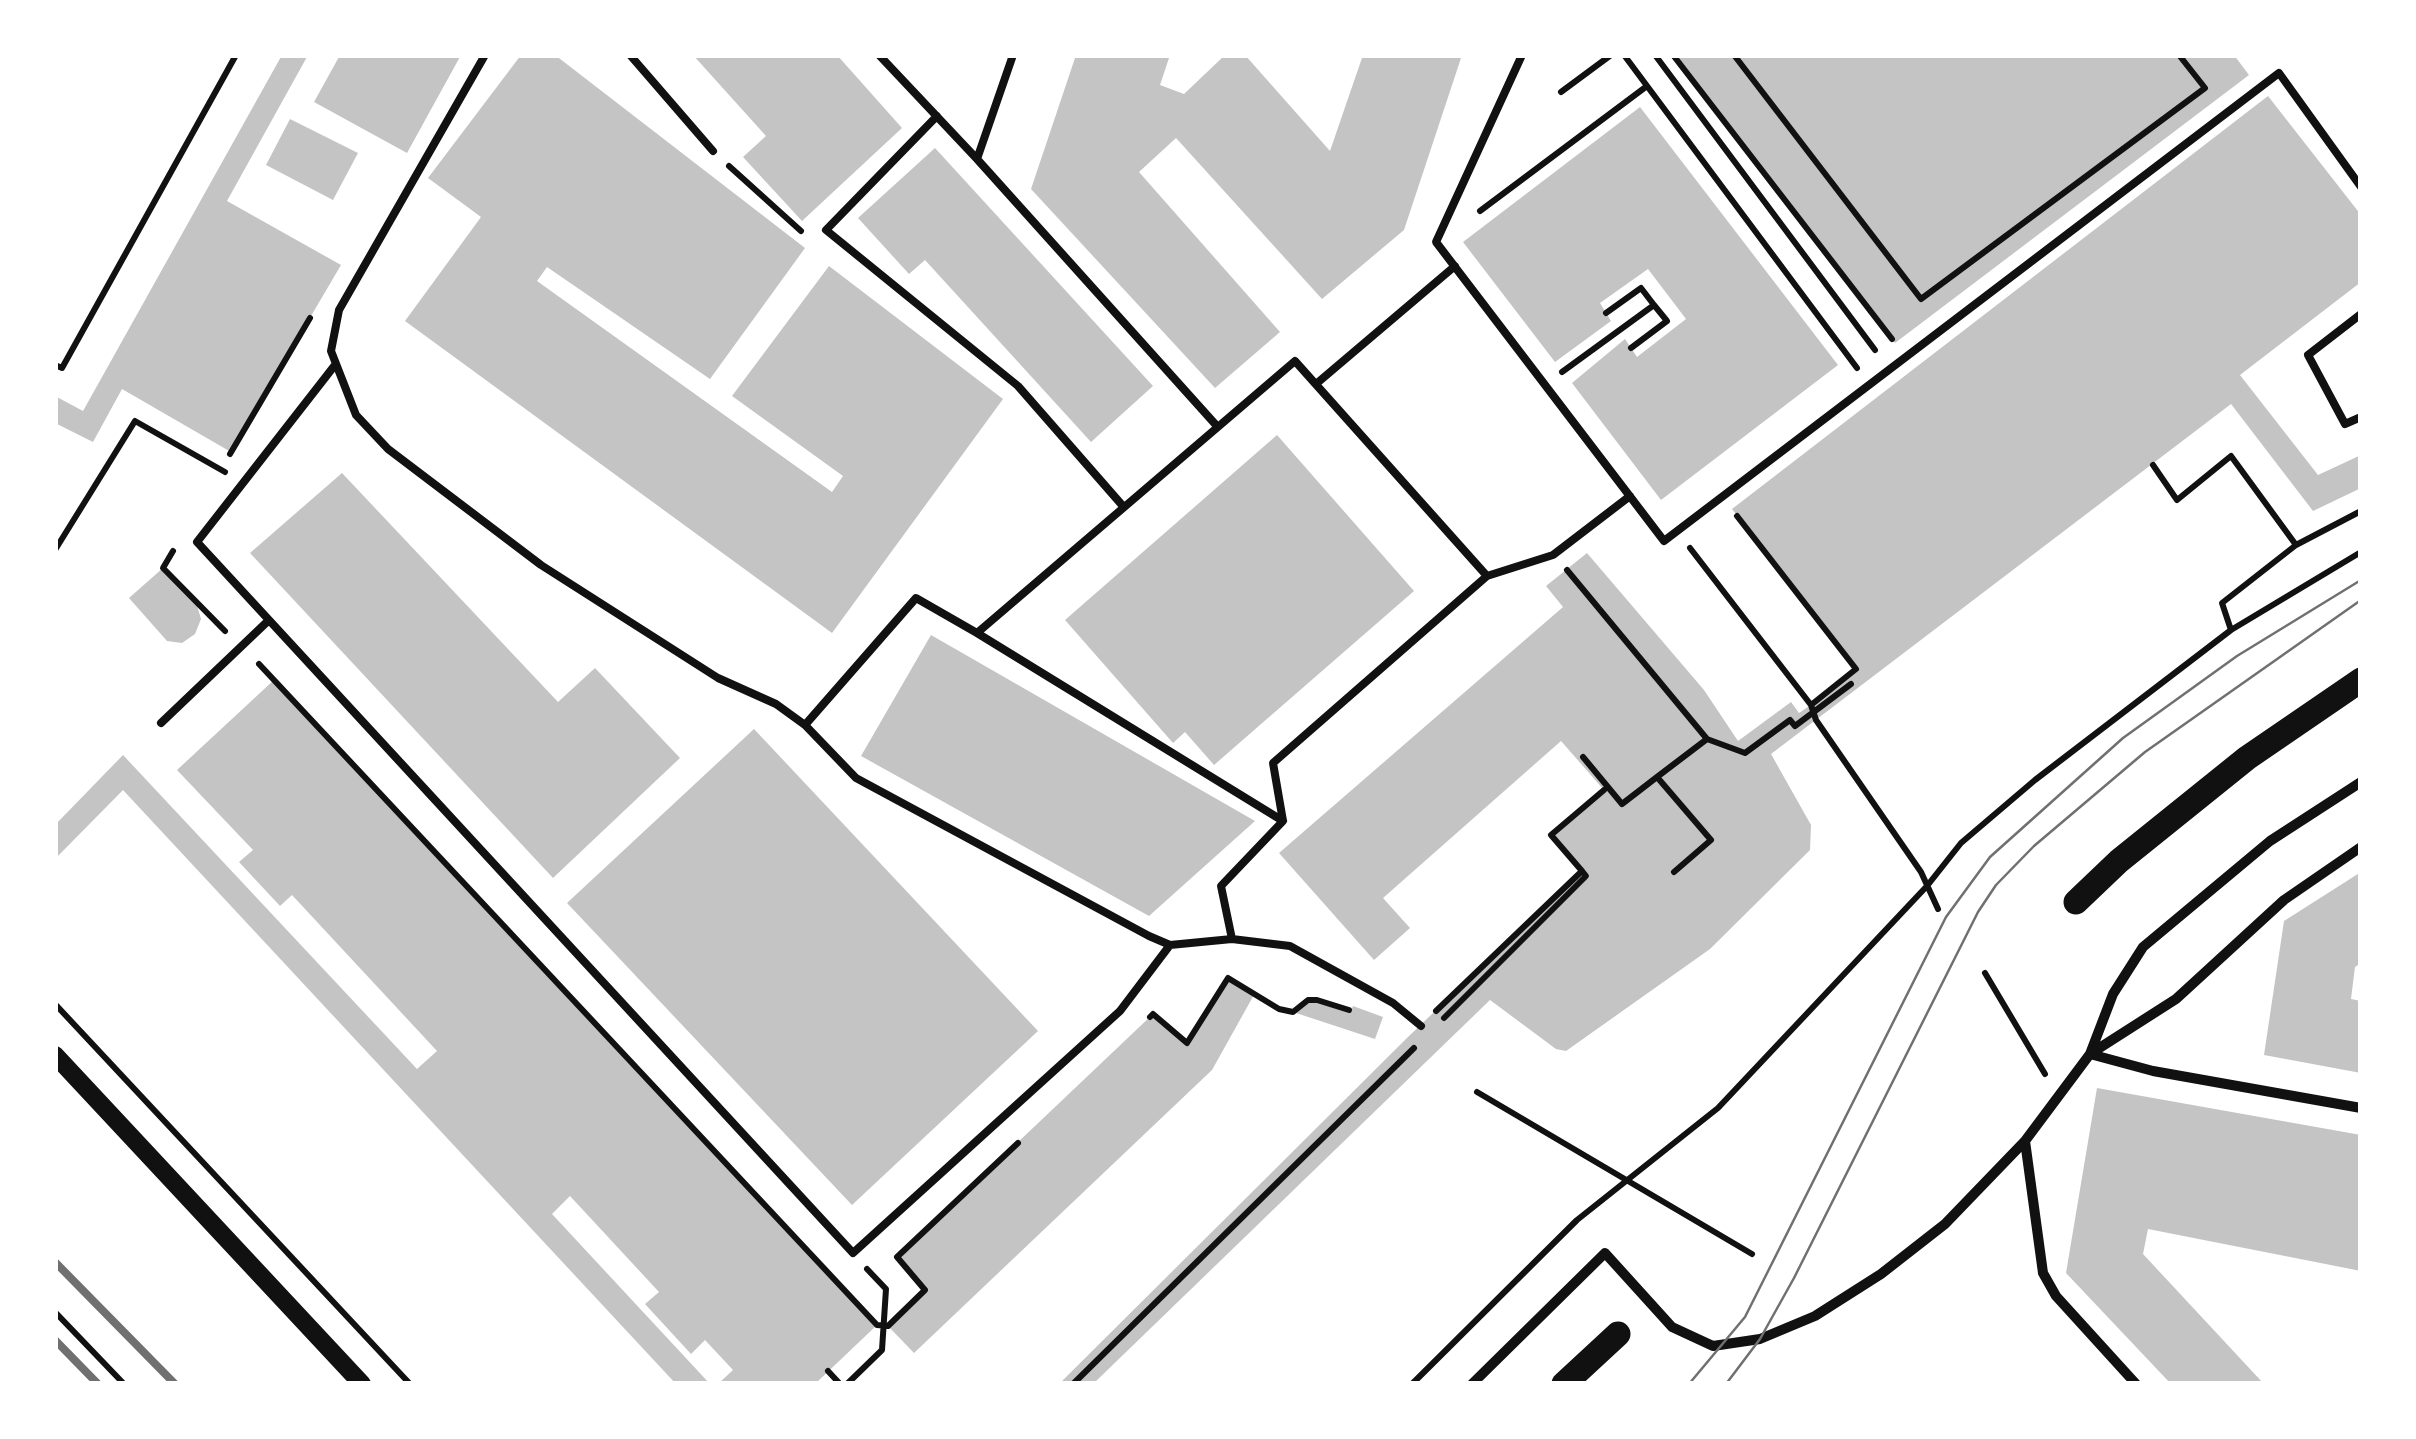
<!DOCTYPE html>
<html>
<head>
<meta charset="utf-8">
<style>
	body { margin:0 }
	#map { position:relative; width:2416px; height:1439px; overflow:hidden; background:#fff; font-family:Overpass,sans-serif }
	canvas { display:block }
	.frame { position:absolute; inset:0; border:58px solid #fff; pointer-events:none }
</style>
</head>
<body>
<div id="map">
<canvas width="2416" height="1439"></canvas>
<div class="frame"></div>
</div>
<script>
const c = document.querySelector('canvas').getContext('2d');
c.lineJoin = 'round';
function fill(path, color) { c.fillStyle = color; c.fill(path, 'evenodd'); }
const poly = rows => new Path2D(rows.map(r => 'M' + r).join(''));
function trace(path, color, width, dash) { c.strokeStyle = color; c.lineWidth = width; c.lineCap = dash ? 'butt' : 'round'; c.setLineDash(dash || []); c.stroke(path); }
fill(poly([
	[282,55,308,55,227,201,341,265,231,452,122,389,93,442,55,423,55,396,83,411],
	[340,55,461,55,407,153,314,102],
	[521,55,555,55,805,248,710,379,547,267,537,281,832,492,843,476,732,396,829,266,1003,399,832,633,405,321,481,217,428,178],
	[693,55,837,55,902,128,802,221,743,157,766,136],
	[1076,55,1170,55,1160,85,1184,94,1225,55,1245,55,1330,151,1363,55,1462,55,1404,230,1322,299,1176,138,1139,172,1280,332,1215,388,1031,189],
	[1673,55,2234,55,2249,75,1895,343],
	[2268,96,2361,215,2361,282,2240,375,2318,475,2361,455,2361,488,2313,511,2231,404,1771,754,1811,825,1810,850,1710,949,1566,1051,1556,1049,1490,1000,1093,1384,1059,1384,1410,1035,1582,871,1551,835,1604,790,1561,741,1383,898,1410,928,1374,960,1279,853,1563,607,1546,586,1587,553,1704,690,1738,741,1791,702,1799,713,1811,705,1856,669,1732,509],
	[1640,107,1838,365,1661,500,1572,383,1625,339,1637,357,1686,319,1648,269,1600,303,1611,321,1555,362,1463,242],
	[290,119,358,153,333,200,266,165],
	[935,148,1153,386,1091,442,925,260,909,274,858,218],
	[1277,435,1414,591,1214,765,1185,732,1173,743,1065,620],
	[342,473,558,702,595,668,680,758,553,878,250,553],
	[163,568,196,602,201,619,195,634,182,643,167,641,129,598],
	[931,635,1255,821,1149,916,861,756],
	[275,679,877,1325,815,1384,718,1384,733,1370,705,1340,691,1354,645,1304,659,1292,570,1196,552,1214,710,1384,676,1384,123,790,55,859,55,825,123,755,417,1069,437,1051,292,895,280,906,239,862,253,850,177,770],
	[754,729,1038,1031,852,1205,567,903],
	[2361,872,2361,963,2355,967,2351,999,2361,1001,2361,1073,2264,1055,2284,921],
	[1228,978,1255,993,1212,1070,914,1353,888,1326,925,1290,897,1257,1153,1014,1187,1043],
	[1308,1000,1351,1011,1353,1006,1383,1017,1375,1039,1293,1012],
	[2097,1088,2361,1135,2361,1271,2148,1229,2143,1254,2264,1384,2171,1384,2066,1273]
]), '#c4c4c4');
trace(poly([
	[1624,55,1857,368],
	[1655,55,1875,350],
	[1673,55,1892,339],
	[1734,55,1921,299,2205,88,2179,55],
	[1561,92,1611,55],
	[729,166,801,231],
	[1480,211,1647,86],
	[1631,348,1667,321,1654,305],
	[55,365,62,368,236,55],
	[1562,372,1654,305,1641,288,1606,313],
	[230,454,310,318],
	[2153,465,2177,500,2231,456,2296,545,2222,603,2231,630],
	[1737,516,1856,669,1811,705],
	[2296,545,2361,511],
	[1690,548,1811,705,1816,720,1921,872,1938,909],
	[55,550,135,421,225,472],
	[173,551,163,568,225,631],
	[1567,570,1707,739,1657,777,1711,840,1674,872],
	[259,664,877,1325,888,1326,925,1290,897,1257,1018,1143],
	[1707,739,1745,753,1790,720,1795,726,1851,684],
	[1583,757,1622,804,1657,777],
	[1985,973,2045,1074],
	[55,1004,410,1384],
	[1436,1011,1582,871,1551,835,1604,790],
	[1150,1017,1153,1014,1187,1043,1228,978,1279,1009,1293,1012,1308,1000,1317,1000,1349,1010],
	[1444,1018,1586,876,1582,871],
	[1477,1092,1752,1254],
	[55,1312,124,1384],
	[828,1371,840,1384],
	[847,1384,882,1350,886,1289,867,1269],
	[1073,1384,1414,1048],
	[1412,1384,1577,1220,1718,1108,1927,886,1961,843,2035,780,2231,630,2361,552]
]), '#111', 6);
trace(poly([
	[485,55,339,310,331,351,356,415,388,449,541,565,718,678,776,704,805,725,856,778,1149,936,1170,945,1232,939,1290,946,1393,1003,1421,1026],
	[630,55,713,151],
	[879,55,977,159],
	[1013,55,977,159,1216,425],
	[1522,55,1436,242,1664,541,2279,73,2361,187],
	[937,116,826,230,1018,386,1122,505],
	[2361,314,2308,355,2345,424,2361,417],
	[335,365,197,542,853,1253,1120,1011,1170,945],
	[1316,384,1455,266],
	[1487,576,1553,555,1630,496],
	[977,633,1283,821],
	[161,723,269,620],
	[805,725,916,598,977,633,1295,361,1487,576,1273,763,1283,821,1221,886,1232,939]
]), '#111', 8);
trace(poly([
	[2090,1054,2176,999,2284,900,2361,847],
	[2090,1054,2153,1071,2361,1108],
	[2025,1141,2043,1273,2056,1296,2136,1384],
	[1472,1384,1605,1253,1672,1327,1713,1346,1760,1339,1815,1316,1881,1274,1945,1224,2025,1141,2090,1054,2113,994,2143,947,2270,841,2361,782]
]), '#111', 10);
trace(poly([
	[55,1055,362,1384]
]), '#111', 18);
trace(poly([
	[2076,902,2119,861,2247,758,2361,680],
	[1564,1384,1618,1334]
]), '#111', 25);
trace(poly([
	[1689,1384,1745,1317,1946,917,1990,857,2123,738,2237,656,2361,580],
	[1726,1384,1760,1339,1794,1278,1978,912,1996,885,2034,846,2145,752,2361,600]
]), '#707070', 2.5);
trace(poly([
	[55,1262,175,1384],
	[55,1340,98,1384]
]), '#707070', 8);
</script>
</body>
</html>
